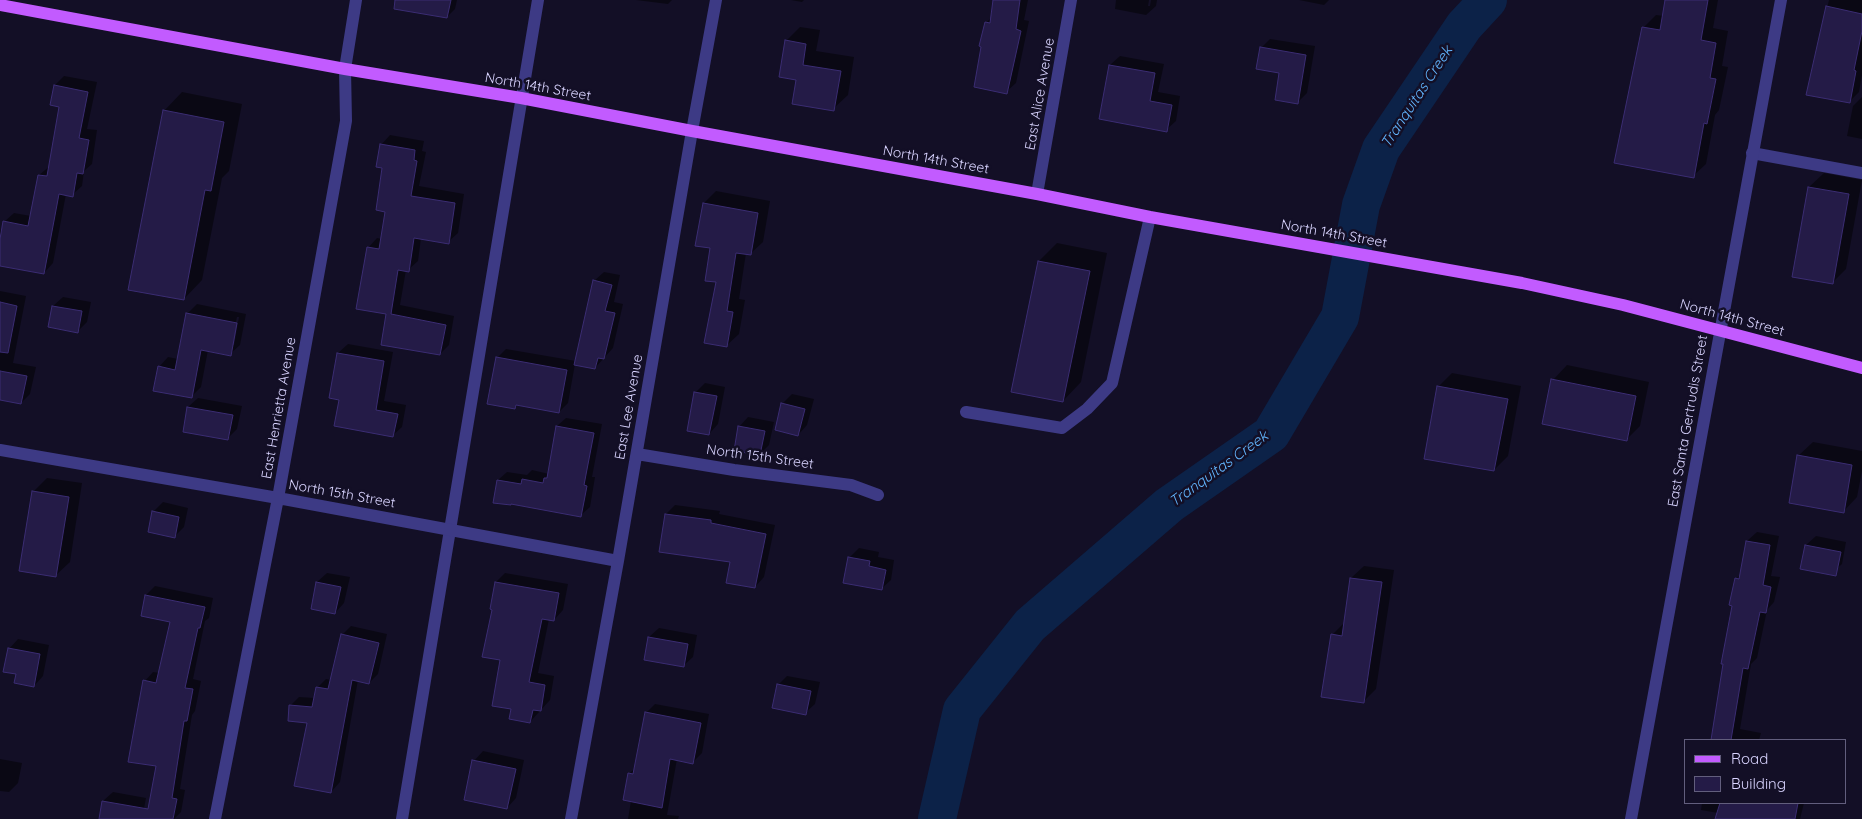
<!DOCTYPE html>
<html>
<head>
<meta charset="utf-8">
<style>
	body { margin:0 }
	#map { position:relative; width:1862px; height:819px; overflow:hidden; background:#130f26; font-family:Quicksand,sans-serif }
	canvas { display:block }
	.legend { position:absolute; left:1684px; top:739px; width:162px; height:65px; box-sizing:border-box; background:#130f26; border:1px solid #625e7d; margin:0; padding:6px 9px; list-style:none; font-size:15px; color:#d9d4ff }
	.legend li { display:flex; align-items:center; gap:10px; height:25px }
	.legend b { width:25px; border:1px solid #625e7d }
</style>
</head>
<body>
<div id="map">
<canvas width="1862" height="819"></canvas>
<ul class="legend">
<li><b style="height:6px;background:#c25bff"></b>Road</li>
<li><b style="height:14px;background:#241b47"></b>Building</li>
</ul>
</div>
<script>
const c = document.querySelector('canvas').getContext('2d');
c.lineJoin = 'round';
function fill(path, color) { c.fillStyle = color; c.fill(path, 'evenodd'); }
const poly = rows => new Path2D(rows.map(r => 'M' + r).join(''));
function trace(path, color, width, dash) { c.strokeStyle = color; c.lineWidth = width; c.lineCap = dash ? 'butt' : 'round'; c.setLineDash(dash || []); c.stroke(path); }
function drawText(font, color, halo, rows, align = 'center') {
  c.font = font + ' Quicksand,sans-serif'; c.lineWidth = 5; c.setLineDash([]); c.textBaseline = 'middle'; c.strokeStyle = halo; c.fillStyle = color; for (const [text, x, y, turn = 0] of rows) {
    c.save(); c.translate(x, y); c.rotate((+turn || 0) * Math.PI / 180); c.textAlign = isNaN(turn) ? turn : align; if (halo) c.strokeText(text, 0, 0); c.fillText(text, 0, 0); c.restore();
  }
}
fill(poly([
	[425,0,457,0,455,9,447,17],
	[636,0,672,0,668,4],
	[791,0,804,0,802,2],
	[995,0,1028,0,1024,20,1029,21,1016,83,1006,92,986,23,992,17],
	[1116,0,1149,0,1148,6,1150,6,1151,0,1157,0,1156,6,1146,15,1115,9],
	[1299,0,1329,0,1324,5],
	[1667,0,1718,0,1713,28,1728,31,1722,66,1728,67,1719,110,1715,115,1706,164,1693,176,1644,27,1656,15,1664,16],
	[1829,0,1862,0,1862,75,1859,92,1849,102,1807,94],
	[800,27,820,30,816,51,854,57,848,95,833,109,797,79,786,41],
	[1270,39,1315,46,1307,93,1298,102,1281,72,1261,48],
	[1120,56,1164,64,1158,92,1180,96,1176,121,1166,130,1110,65],
	[64,76,97,82,87,129,97,130,92,164,84,171,82,186,72,195,66,194,53,263,44,273,0,265,0,232,4,222,14,213,31,216,39,175,50,166,61,106,55,85],
	[182,92,242,104,229,171,222,178,202,280,184,299,164,111],
	[1862,97,1862,139,1847,136,1853,106],
	[390,135,424,141,422,151,426,152,419,186,464,194,458,233,448,242,421,238,418,261,408,270,406,270,400,305,454,316,449,345,440,354,388,313,368,248,377,238,382,239,387,211,381,145],
	[1824,173,1862,180,1846,269,1832,283,1809,187],
	[716,191,770,201,763,242,750,254,746,253,739,299,745,300,739,334,726,346,704,203],
	[1057,243,1107,253,1081,382,1063,401,1039,261],
	[604,272,620,275,614,302,623,304,613,348,595,368,575,364,568,403,559,412,518,405,515,408,497,358,506,349,576,361,594,281],
	[0,291,26,296,13,363,36,367,30,394,21,403,0,399],
	[63,297,91,302,87,322,78,331,49,326,53,306],
	[197,304,246,314,240,345,230,354,208,350,201,387,191,397,159,367,168,357,178,359,187,314],
	[237,317,239,317,234,345,231,345],
	[348,344,393,352,384,401,406,405,402,427,392,436,341,399,338,353],
	[1567,365,1649,382,1640,426,1626,440,1553,380],
	[1452,373,1521,386,1508,456,1494,470,1438,387],
	[705,383,725,387,718,424,709,434,696,392],
	[792,394,814,399,807,425,798,435,776,429,783,403],
	[198,398,242,406,237,429,228,438,188,407],
	[748,417,774,422,769,445,760,454,739,427],
	[566,418,602,424,592,477,595,477,590,507,581,515,498,480,507,472,527,475,532,470,549,474,557,426],
	[1813,442,1862,451,1862,471,1857,497,1843,512,1798,456],
	[47,478,82,483,70,562,55,576,33,492],
	[163,502,188,508,184,527,174,537,153,512],
	[675,505,720,511,719,514,775,525,764,577,755,587,731,561,666,514],
	[1757,532,1779,536,1771,576,1780,577,1774,602,1767,610,1757,658,1751,664,1740,729,1761,733,1759,740,1712,740,1736,579,1741,574,1747,541],
	[1816,536,1846,542,1842,564,1832,573,1802,568,1806,545],
	[859,548,879,552,878,557,894,560,891,580,881,589,845,582,850,557],
	[1364,566,1394,570,1376,689,1363,702,1332,635,1345,622,1351,578],
	[327,573,350,577,344,603,335,613,317,582],
	[505,573,568,584,563,610,554,620,549,619,538,673,554,676,550,700,530,722,512,708,501,659,493,609,496,582],
	[155,586,213,598,209,618,205,621,193,679,201,681,195,711,192,715,180,789,185,790,181,812,174,819,162,819,158,765,145,681,153,672,160,673,171,621,146,595],
	[351,626,387,634,378,674,369,683,358,680,340,782,331,792,308,721,290,706,299,697,315,698,317,688,326,679,331,680,342,635],
	[659,628,697,635,693,657,683,666,649,637],
	[18,639,49,645,43,676,34,686,9,649],
	[787,676,820,682,815,704,805,713,778,685],
	[655,704,709,714,702,753,693,762,677,759,667,815,679,816,678,819,628,819,631,801,629,774,636,767,646,713],
	[483,751,524,760,516,798,507,808,474,761],
	[0,759,22,763,18,783,9,792,0,791],
	[113,792,146,798,142,819,100,819,103,801],
	[1702,803,1804,803,1800,819,1716,819,1718,813,1701,810]
]), '#0007');
trace(poly([
	[937,819,962,710,1030,625,1169,505,1271,434,1340,317,1361,205,1381,149,1464,26,1488,0]
]), '#0c2248', 38);
const building = poly([
	[395,0,451,0,447,18,394,9,395,0],
	[993,0,1020,0,1016,29,1021,31,1007,94,974,87,981,47,979,46,985,22,990,23,993,0],
	[1665,0,1708,0,1701,40,1716,43,1710,78,1716,79,1707,124,1704,123,1694,178,1614,163,1642,27,1660,30,1665,0],
	[1826,6,1862,14,1862,31,1854,70,1856,71,1850,103,1806,95,1826,6],
	[785,40,806,44,803,65,841,71,834,111,792,104,796,80,779,77,785,40],
	[1260,47,1306,55,1298,104,1275,100,1279,73,1256,69,1260,47],
	[1109,65,1155,73,1150,101,1172,105,1167,132,1099,119,1109,65],
	[54,85,88,92,79,138,89,140,83,174,77,173,73,197,59,194,44,274,0,266,0,239,3,221,28,226,38,175,47,176,59,107,50,105,54,85],
	[163,110,224,122,211,191,205,190,184,300,128,290,163,110],
	[380,144,415,150,414,160,417,161,411,196,455,203,449,244,414,238,409,272,398,270,391,314,446,325,440,355,381,345,386,314,356,309,367,247,379,249,385,212,376,210,382,168,376,167,380,144],
	[1808,187,1849,194,1833,284,1792,277,1808,187],
	[703,203,758,213,751,255,736,253,727,311,733,312,727,347,704,343,716,282,705,281,710,248,695,246,703,203],
	[1038,261,1090,271,1063,402,1011,392,1038,261],
	[593,280,612,285,605,311,615,313,604,359,598,358,595,369,574,365,593,280],
	[0,302,17,306,8,353,0,352,0,302],
	[52,306,82,311,78,333,48,327,52,306],
	[186,313,237,323,231,356,201,350,192,398,153,391,158,366,175,370,186,313],
	[337,353,384,361,376,410,398,414,393,437,334,426,339,400,329,398,337,353],
	[496,357,567,370,559,413,516,405,515,409,487,404,496,357],
	[0,371,27,376,21,404,0,400,0,371],
	[1551,379,1636,396,1627,441,1542,424,1551,379],
	[1437,386,1508,399,1494,471,1424,459,1437,386],
	[694,392,717,396,709,435,687,431,694,392],
	[781,403,805,409,798,436,775,430,781,403],
	[187,407,233,415,228,440,183,432,187,407],
	[556,426,594,433,584,485,587,486,581,517,511,504,511,505,493,503,497,480,521,484,522,479,543,483,544,478,547,478,556,426],
	[738,426,765,431,760,455,734,451,738,426],
	[1797,455,1852,465,1844,513,1789,503,1797,455],
	[32,491,69,497,56,577,19,571,32,491],
	[152,511,179,517,175,538,148,532,152,511],
	[665,514,711,520,711,523,766,534,755,588,726,583,730,562,659,552,665,514],
	[1746,541,1770,545,1763,585,1771,587,1766,613,1760,612,1748,669,1743,668,1731,740,1711,740,1723,664,1721,664,1732,606,1729,605,1735,578,1739,579,1746,541],
	[1805,545,1841,552,1836,576,1800,569,1805,545],
	[848,557,870,561,869,566,886,570,882,590,843,583,848,557],
	[1350,578,1382,582,1364,703,1321,697,1331,634,1342,636,1350,578],
	[316,582,341,587,335,614,311,609,316,582],
	[495,582,559,593,554,621,542,619,529,682,545,685,541,711,533,710,530,723,509,719,511,709,492,706,500,660,482,657,492,610,490,609,495,582],
	[145,595,205,607,200,628,198,628,185,688,193,689,187,721,184,721,172,798,177,799,173,819,99,819,102,801,148,809,156,766,128,762,143,680,156,683,170,622,141,616,145,595],
	[341,634,379,643,369,684,352,680,331,793,294,786,307,723,288,721,289,705,312,707,316,687,328,689,341,634],
	[648,637,688,644,684,667,644,660,648,637],
	[8,648,40,654,34,687,14,683,16,674,3,672,8,648],
	[777,684,811,691,806,715,772,708,777,684],
	[645,712,701,723,693,764,670,759,662,808,623,800,628,773,633,774,645,712],
	[472,760,516,769,507,809,464,800,472,760],
	[1720,803,1798,803,1795,819,1715,819,1720,803]
]);
fill(building, '#241b47');
trace(building, '#3b2d73', 1);
trace(poly([
	[966,412,1062,428,1087,409,1112,383,1150,217],
	[402,819,538,0]
]), '#3d3a85', 12);
trace(poly([
	[1752,153,1862,173],
	[1037,194,1071,0],
	[0,450,278,498,618,561],
	[637,454,734,470,851,485,878,495],
	[215,819,278,498,346,121,345,69,356,0],
	[571,819,618,561,692,131,716,0]
]), '#3d3a85', 12);
trace(poly([
	[1631,819,1781,0]
]), '#3d3a85', 12);
trace(poly([
	[0,5,345,69,521,98,692,131,1037,194,1150,217,1522,283,1623,305,1862,368]
]), '#c25bff', 12);
drawText('14px', '#d9d4ff', '#130f26', [
	["North 14th Street",538,87,10],
	["East Alice Avenue",1040,94,-80],
	["North 14th Street",936,160,10],
	["North 14th Street",1334,234,10],
	["North 14th Street",1732,318,15],
	["East Lee Avenue",629,407,-80],
	["East Henrietta Avenue",279,408,-80],
	["East Santa Gertrudis Street",1688,421,-80],
	["North 15th Street",760,457,8],
	["North 15th Street",342,494,10]
]);
drawText('italic 15px', '#62b6ff', '#130f26', [
	["Tranquitas Creek",1417,97,-57],
	["Tranquitas Creek",1219,469,-36]
]);
</script>
</body>
</html>
